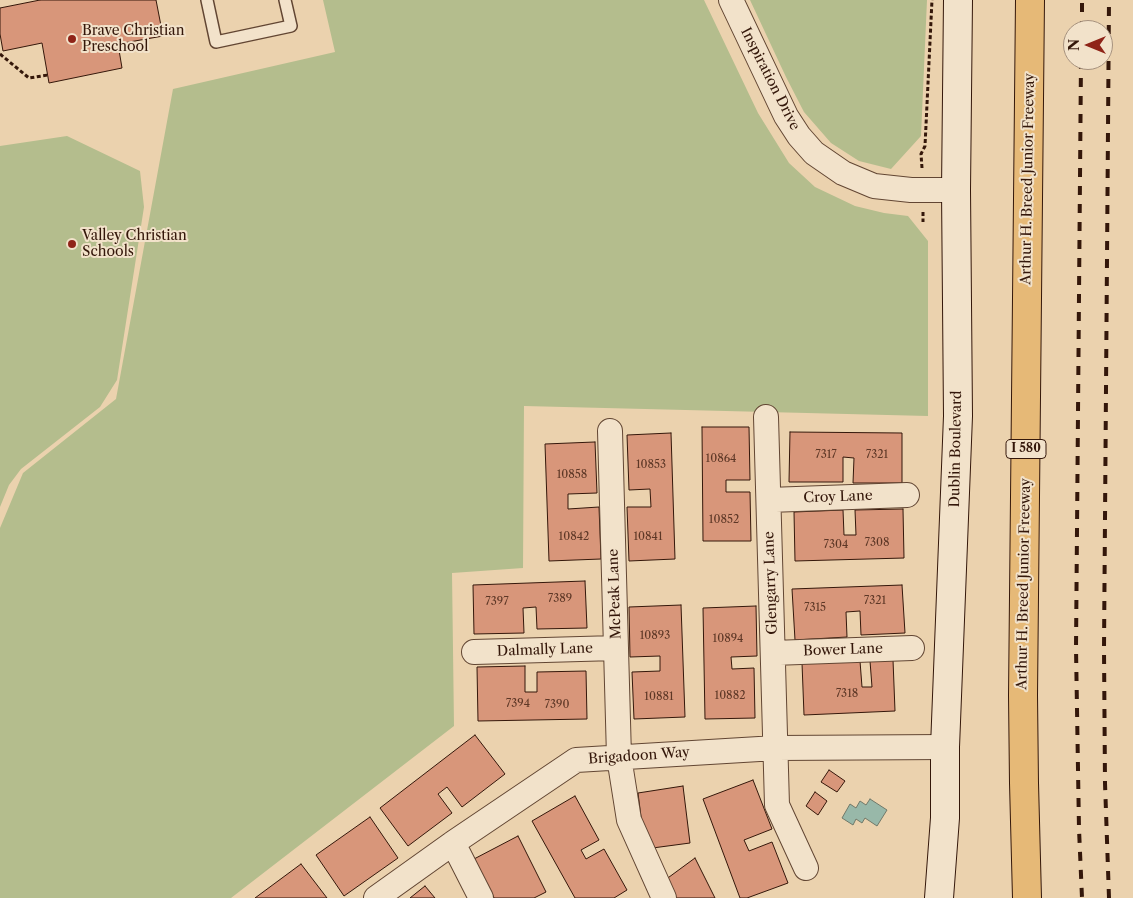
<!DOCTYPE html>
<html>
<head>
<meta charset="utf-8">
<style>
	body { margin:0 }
	#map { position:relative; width:1133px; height:898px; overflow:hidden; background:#ebd2ae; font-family:"Libre Caslon Text",serif }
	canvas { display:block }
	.north { position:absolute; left:1063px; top:20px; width:50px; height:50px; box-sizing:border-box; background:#f2e2ca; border:1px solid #a6917d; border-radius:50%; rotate:270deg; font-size:14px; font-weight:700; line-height:20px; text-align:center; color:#34170a }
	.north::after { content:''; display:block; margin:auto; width:18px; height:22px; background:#8f2418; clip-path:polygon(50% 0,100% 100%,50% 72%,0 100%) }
</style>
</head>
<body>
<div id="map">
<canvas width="1133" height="898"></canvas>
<div class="north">N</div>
</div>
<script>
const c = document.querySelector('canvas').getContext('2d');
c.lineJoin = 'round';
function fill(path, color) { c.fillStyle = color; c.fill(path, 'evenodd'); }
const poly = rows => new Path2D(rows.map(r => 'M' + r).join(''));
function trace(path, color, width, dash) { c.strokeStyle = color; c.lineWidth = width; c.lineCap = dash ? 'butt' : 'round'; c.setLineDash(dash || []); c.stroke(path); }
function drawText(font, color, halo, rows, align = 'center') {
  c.font = font + ' "Libre Caslon Text",serif'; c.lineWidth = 4; c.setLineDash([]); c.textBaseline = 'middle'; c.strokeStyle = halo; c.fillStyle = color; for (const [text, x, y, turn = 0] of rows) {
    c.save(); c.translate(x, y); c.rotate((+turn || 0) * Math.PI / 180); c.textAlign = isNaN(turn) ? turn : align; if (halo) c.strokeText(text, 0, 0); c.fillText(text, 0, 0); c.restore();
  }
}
fill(poly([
	[323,0,704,0,758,113,789,163,815,187,855,206,884,213,908,216,928,241,928,416,524,406,523,568,452,573,454,726,231,898,0,898,0,528,23,473,116,399,173,89,335,52],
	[750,0,927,0,921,136,891,169,859,161,831,143,804,112,786,77],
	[67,136,140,171,144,207,117,380,100,407,21,469,9,485,0,507,0,146]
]), '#b4bd8d');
const water = poly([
	[870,799,887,810,877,826,865,818,862,823,856,819,853,825,842,818,850,804,856,808,860,801,866,805,870,799]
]);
fill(water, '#98b8a9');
trace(water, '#707869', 1);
const building = poly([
	[40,0,156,0,163,36,118,44,122,68,49,83,42,43,3,51,0,34,0,8,40,0],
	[702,427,749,427,750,480,726,480,726,492,750,492,751,541,703,541,702,427],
	[790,432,902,433,902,483,853,483,854,458,843,457,843,482,789,482,790,432],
	[671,433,675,559,629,561,627,507,651,507,650,489,629,490,627,435,671,433],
	[595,442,597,493,568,494,568,509,599,507,601,559,549,561,545,444,595,442],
	[903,509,904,558,795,561,794,512,843,510,844,535,856,535,855,510,903,509],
	[585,581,587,628,537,629,536,607,523,608,524,633,474,634,473,585,585,581],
	[902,585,905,633,861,635,860,611,846,612,847,637,795,640,792,589,902,585],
	[681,605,685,717,634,719,632,672,660,671,660,656,630,657,629,607,681,605],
	[756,606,757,656,731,657,732,669,754,668,755,718,705,719,703,608,756,606],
	[893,660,895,711,804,715,802,663,860,661,862,687,872,687,870,661,893,660],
	[525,666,525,692,537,692,537,672,586,671,587,719,478,721,477,667,525,666],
	[475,735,505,774,462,807,447,787,438,794,452,813,408,846,380,808,475,735],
	[829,770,845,781,837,792,821,782,829,770],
	[753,780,772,829,744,840,749,851,772,842,788,883,747,898,740,898,703,799,753,780],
	[683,786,690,843,645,849,638,793,683,786],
	[815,792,827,801,818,815,806,806,815,792],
	[575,796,599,840,581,850,586,859,604,849,627,890,614,898,575,898,532,821,575,796],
	[370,817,398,858,344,896,316,855,370,817],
	[518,836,546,892,534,898,494,898,474,859,518,836],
	[695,858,715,898,668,898,661,883,695,858],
	[301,864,327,898,255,898,301,864],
	[425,886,435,898,410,898,425,886]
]);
fill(building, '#d8967a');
trace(building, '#34170a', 1);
const lane = poly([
	[207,0,216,42,291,26,285,0]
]);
const street = poly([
	[731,0,786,116,799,136,814,153,843,173,874,186,911,190,956,190],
	[766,417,777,805,806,868],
	[610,431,619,757,629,820,664,898],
	[769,500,907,495],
	[474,652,616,648],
	[773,653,912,648],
	[453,843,481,898],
	[376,898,453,843,576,760,776,748,945,747]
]);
const secondary = poly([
	[939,898,945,818,945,747,958,416,956,190,958,0]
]);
const highway = poly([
	[1027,898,1024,783,1023,695,1030,0]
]);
trace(lane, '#624633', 14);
trace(street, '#624633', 26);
trace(secondary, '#34170a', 30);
trace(highway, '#34170a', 30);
trace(poly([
	[0,54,29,78,48,75],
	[922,168,921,154,925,146,932,0],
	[923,212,923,222]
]), '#34170a', 3, [4, 2.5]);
trace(lane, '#f2e2ca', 11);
trace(street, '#f2e2ca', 24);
trace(secondary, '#f2e2ca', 28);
trace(highway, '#e6b977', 28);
trace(poly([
	[1082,30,1082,0],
	[1081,60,1076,648,1079,829,1082,898],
	[1109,898,1105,783,1104,649,1109,0]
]), '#34170a', 4, [9, 9]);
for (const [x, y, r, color] of [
	[72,39,5,"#8f2418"],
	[72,244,5,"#8f2418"]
]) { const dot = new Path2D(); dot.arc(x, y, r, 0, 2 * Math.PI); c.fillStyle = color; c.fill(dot); trace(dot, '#f2e2ca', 2); }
drawText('11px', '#5d3726', null, [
	["7317",826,455],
	["7321",877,455],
	["10864",721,459],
	["10853",651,465],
	["10858",572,475],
	["10852",724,520],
	["10842",574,537],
	["10841",648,537],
	["7308",877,543],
	["7304",836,545],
	["7389",560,599],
	["7321",875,601],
	["7397",497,602],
	["7315",815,608],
	["10893",655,636],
	["10894",728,639],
	["7318",847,694],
	["10882",730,696],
	["10881",659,697],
	["7394",518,704],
	["7390",557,705]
]);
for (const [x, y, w] of [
	[1026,449,40]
]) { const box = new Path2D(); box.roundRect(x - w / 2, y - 9.5, w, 19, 4); c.fillStyle = '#f2e2ca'; c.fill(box); trace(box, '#34170a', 1); }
drawText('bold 12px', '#34170a', null, [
	["I 580",1026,449]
]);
drawText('14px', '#34170a', '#f2e2ca', [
	["Brave Christian",82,31],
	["Preschool",82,47],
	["Valley Christian",82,236],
	["Schools",82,252]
], 'left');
drawText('14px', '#34170a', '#f2e2ca', [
	["Inspiration Drive",770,79,63],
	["Arthur H. Breed Junior Freeway",1028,179,-89],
	["Dublin Boulevard",956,449,-89],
	["Croy Lane",838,497,-2],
	["Glengarry Lane",771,583,-92],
	["Arthur H. Breed Junior Freeway",1024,584,-89],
	["McPeak Lane",615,594,-92],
	["Dalmally Lane",545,650,-2],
	["Bower Lane",843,650,-2],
	["Brigadoon Way",639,756,-4]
]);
</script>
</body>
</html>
